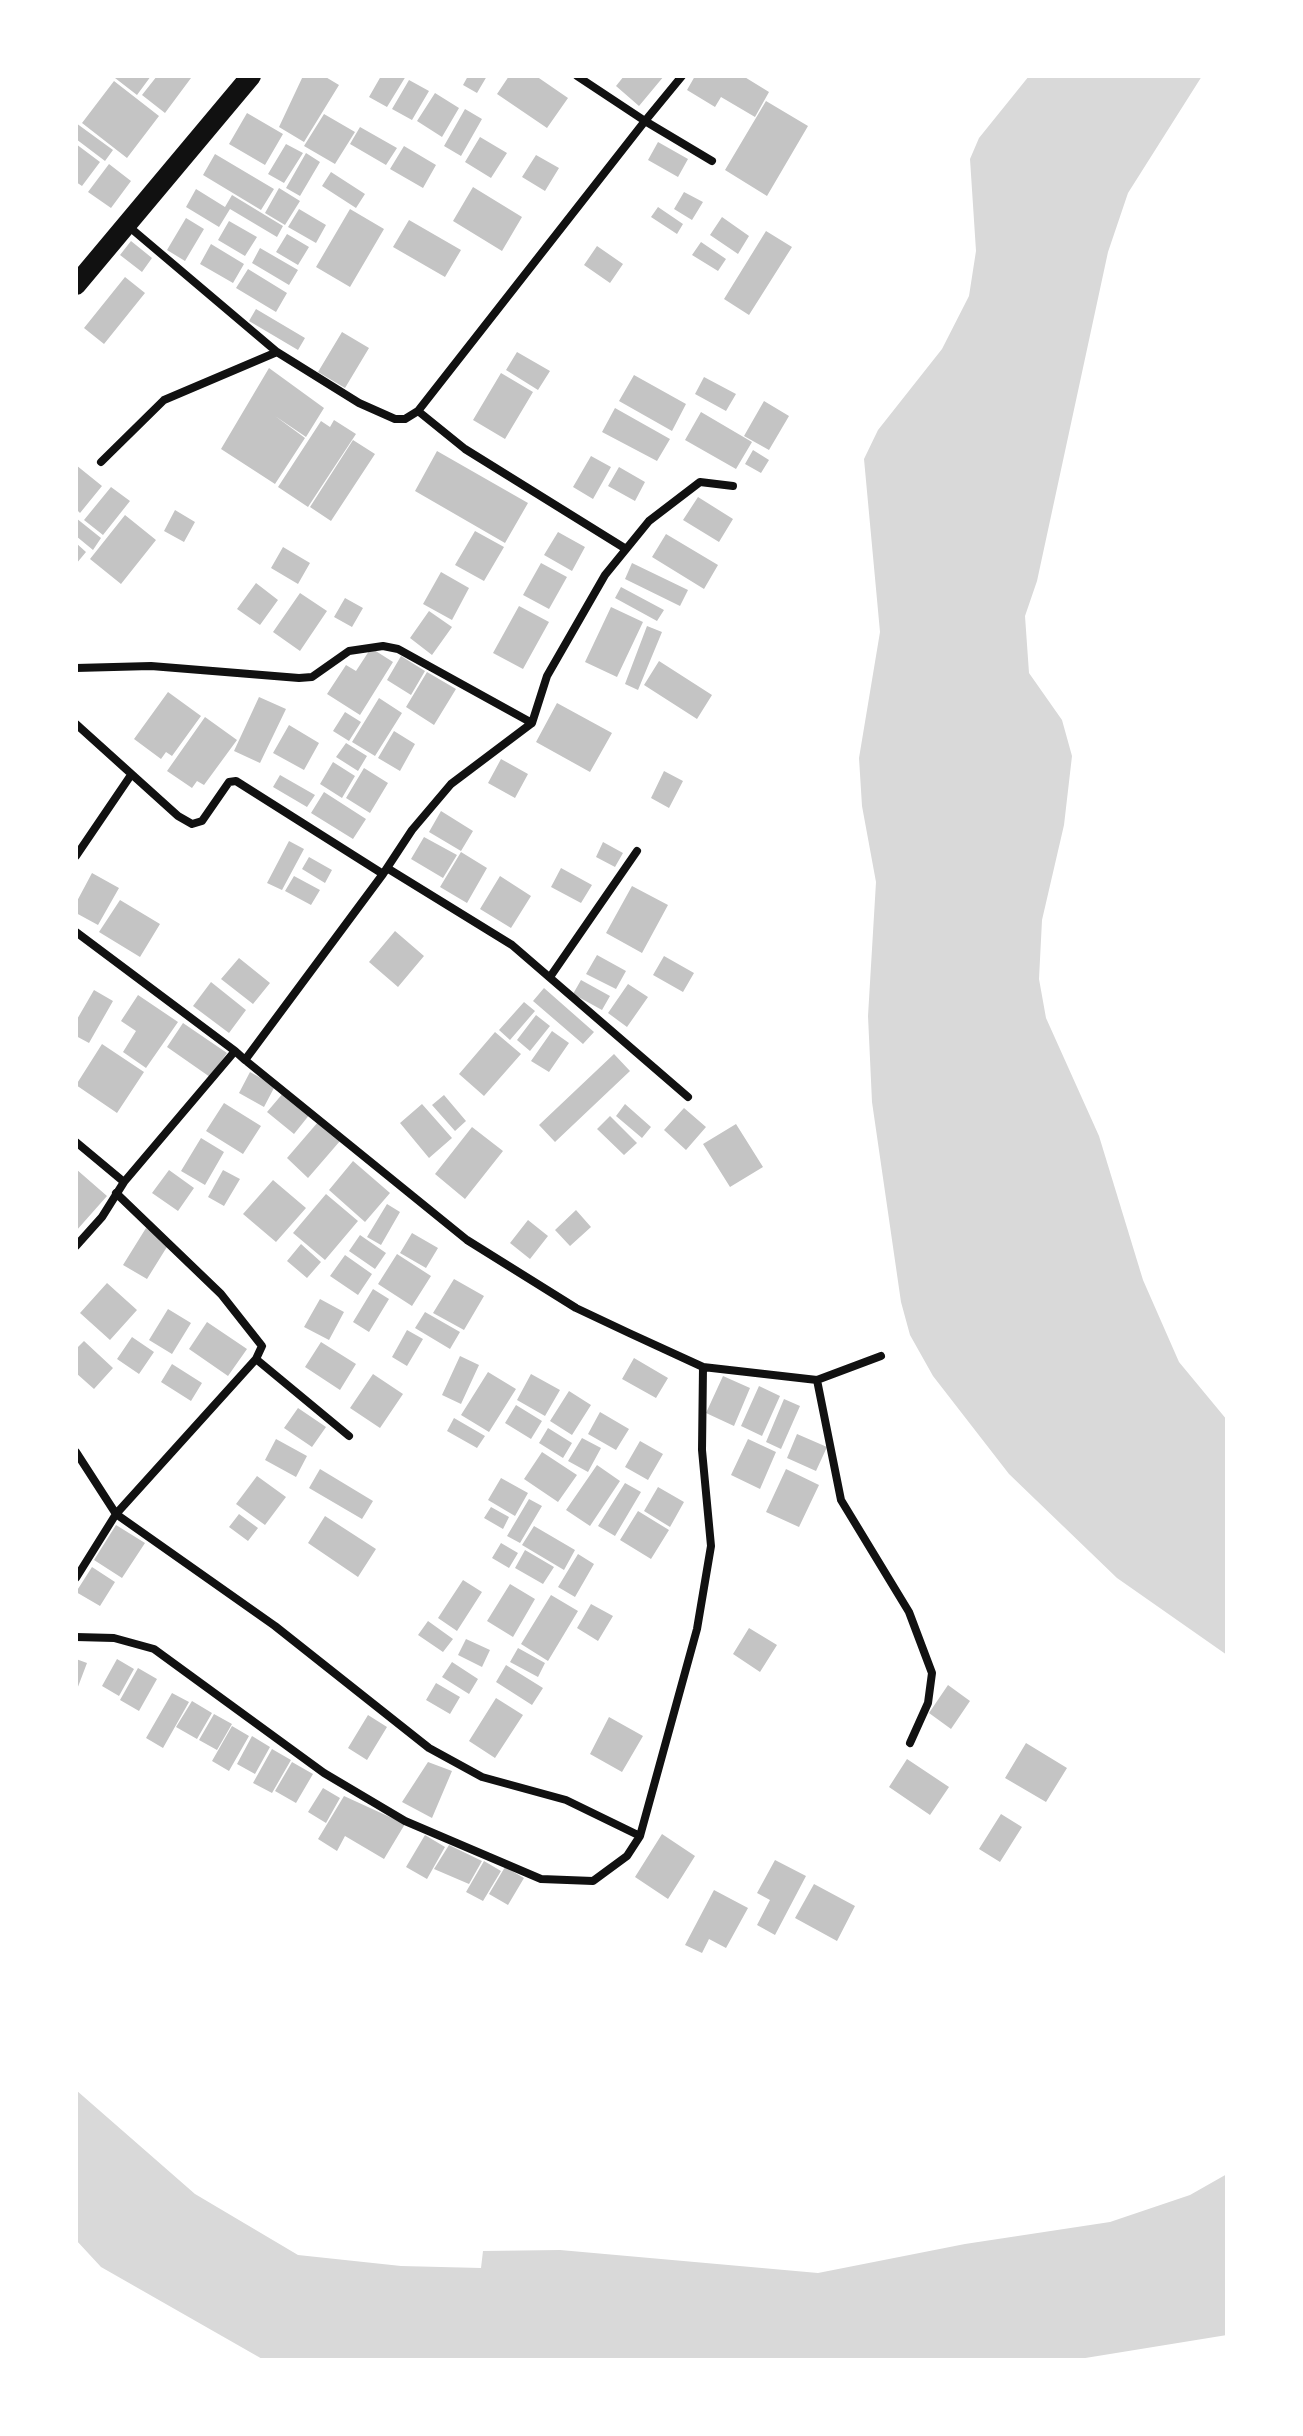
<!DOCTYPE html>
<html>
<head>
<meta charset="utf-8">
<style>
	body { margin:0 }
	#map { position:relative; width:1303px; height:2436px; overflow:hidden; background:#fff; font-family:Rubik,sans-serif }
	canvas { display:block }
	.frame { position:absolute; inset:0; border:78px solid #fff; pointer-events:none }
</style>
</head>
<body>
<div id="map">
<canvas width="1303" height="2436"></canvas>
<div class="frame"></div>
</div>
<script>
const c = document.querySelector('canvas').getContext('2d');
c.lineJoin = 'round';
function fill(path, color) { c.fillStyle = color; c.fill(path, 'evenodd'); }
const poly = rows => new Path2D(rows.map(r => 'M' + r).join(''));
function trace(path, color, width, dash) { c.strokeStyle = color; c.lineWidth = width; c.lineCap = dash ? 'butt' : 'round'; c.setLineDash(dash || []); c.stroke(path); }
fill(poly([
	[1029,76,1202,76,1128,193,1108,252,1037,581,1025,616,1029,673,1062,720,1072,756,1064,825,1042,920,1039,979,1046,1018,1099,1136,1143,1280,1179,1362,1227,1420,1227,1655,1117,1578,1009,1474,933,1376,910,1335,901,1302,872,1102,868,1016,876,882,862,806,859,758,880,632,864,459,878,430,942,349,969,296,976,251,970,159,979,138],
	[76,2090,195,2194,298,2255,401,2266,481,2268,483,2251,560,2250,818,2273,965,2244,1110,2222,1190,2195,1227,2174,1227,2335,1073,2360,264,2360,101,2267,76,2240]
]), '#d9d9d9');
fill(poly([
	[117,76,151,76,137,95,115,78],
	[157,76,191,78,165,113,142,95],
	[303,76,324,76,339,85,304,142,279,127],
	[381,76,406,76,387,107,369,97],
	[468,76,487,76,477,93,463,85],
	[509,76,536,76,568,98,547,128,497,94],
	[624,76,664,76,639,106,616,86],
	[695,76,743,76,769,92,755,117,721,97,715,107,687,90],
	[409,80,429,91,412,120,392,109],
	[114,81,159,116,127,158,82,123],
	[435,93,459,108,442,137,417,121],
	[766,101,808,126,767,196,725,170],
	[465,109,482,119,461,156,444,146],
	[247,113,283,134,265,165,229,144],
	[324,114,355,132,335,164,304,146],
	[76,123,113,150,105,161,76,139],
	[360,127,397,148,386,165,350,144],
	[480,137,507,153,491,178,465,162],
	[658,142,688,159,678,177,648,160],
	[76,144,100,162,82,186,76,182],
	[286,144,303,153,284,183,268,174],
	[404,146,436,165,423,188,390,169],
	[306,153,320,162,300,196,286,188],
	[215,154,274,189,261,210,203,175],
	[536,155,559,168,545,191,522,177],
	[109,164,131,181,111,208,88,192],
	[331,172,365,194,356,208,322,186],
	[473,187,522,217,502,251,453,221],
	[279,188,300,201,285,225,265,213],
	[196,189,225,207,232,195,283,226,277,237,230,209,219,227,186,207],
	[684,192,703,202,692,220,674,209],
	[658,207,683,224,677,234,651,217],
	[299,209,326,225,316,243,288,227],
	[350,209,384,229,350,287,316,267],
	[722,217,749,236,738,254,710,235],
	[186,218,204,229,185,261,167,250],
	[409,220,461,250,445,277,393,247],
	[229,221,257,237,245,256,218,240],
	[766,231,792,247,749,315,724,299],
	[287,234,309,247,298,265,276,252],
	[131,241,152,258,142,272,120,255],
	[701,242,726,259,718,271,692,255],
	[211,244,244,264,233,283,200,264],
	[597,246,623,264,610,283,584,265],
	[260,248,298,270,289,285,252,263],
	[248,269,287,293,276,312,236,288],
	[125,277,145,293,104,344,84,328],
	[256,309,305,338,298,350,249,321],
	[342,332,369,348,345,388,318,372],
	[517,352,550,371,538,390,506,370],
	[269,368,324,408,306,437,275,416,305,438,275,484,221,449],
	[501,373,533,392,505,439,473,420],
	[634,375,686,404,672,431,619,401],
	[704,377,736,394,726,411,695,394],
	[764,401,789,416,769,450,744,436],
	[615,408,670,439,657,461,602,432],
	[701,412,752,442,736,469,685,440],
	[334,420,356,434,308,507,278,487,321,421,330,427],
	[353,440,375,454,331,521,310,507],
	[753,450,769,460,761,473,745,464],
	[437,451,528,503,505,543,415,491],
	[591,456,611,467,593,499,573,487],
	[76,465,102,486,80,513,76,509],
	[619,467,645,482,635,501,608,486],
	[111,487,130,501,103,535,84,520],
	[698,497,733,519,719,542,683,520],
	[175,510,195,522,184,542,164,531],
	[125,515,156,540,121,584,90,559],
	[76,518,101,538,93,550,76,536],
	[475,531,504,547,484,581,455,565],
	[558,532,585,547,572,571,544,555],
	[666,534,718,565,704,589,652,557],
	[76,543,86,552,76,564],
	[283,547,310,563,298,584,271,568],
	[541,563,567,577,549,609,523,595],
	[632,563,688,590,680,606,625,579],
	[441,572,469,588,452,620,423,604],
	[256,583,278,600,260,625,237,609],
	[621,587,664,610,657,621,615,598],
	[300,593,327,611,300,651,273,632],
	[345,598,363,608,352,627,334,617],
	[519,606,549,622,523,669,493,653],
	[611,607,643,622,617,677,585,662],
	[429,611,452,627,432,655,410,638],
	[647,626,662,632,638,690,625,684],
	[371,648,393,662,360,715,327,694,346,665,356,671],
	[401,656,425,671,411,695,387,680],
	[659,661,712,695,697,719,644,685],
	[427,672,456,689,434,725,406,707],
	[168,692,201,716,172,756,166,752,161,759,134,739],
	[259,697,286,709,260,763,234,751],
	[379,698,402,713,375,756,352,742],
	[557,703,612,733,590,772,536,742],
	[345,712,361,722,349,741,333,731],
	[205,717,237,740,204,785,197,781,192,788,167,771],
	[289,725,319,743,304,770,273,753],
	[394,731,415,744,400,771,378,758],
	[346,743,367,756,358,771,336,757],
	[501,759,528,774,515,798,488,783],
	[333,762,355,776,342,798,320,784],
	[364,768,388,783,370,813,346,798],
	[664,771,683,781,669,808,651,798],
	[280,775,315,795,307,807,273,787],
	[324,792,366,819,353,839,311,813],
	[441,811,473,831,461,851,429,832],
	[424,837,457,855,443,878,411,859],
	[289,841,304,849,282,890,267,883],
	[603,842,623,853,615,867,596,857],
	[461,852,487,868,467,903,440,887],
	[309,857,332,870,325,883,302,869],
	[561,868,592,885,581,903,551,887],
	[92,873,119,888,98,925,76,913,76,903],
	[294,876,320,890,311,905,285,891],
	[500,876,531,896,511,928,480,909],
	[632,886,668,905,642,953,606,933],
	[120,900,160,924,140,957,99,932],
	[395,931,424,956,398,987,369,962],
	[597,955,626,971,616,989,586,974],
	[664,956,694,973,683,992,653,975],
	[239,958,270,983,253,1004,221,979],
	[581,980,610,996,602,1010,573,994],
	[211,982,246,1010,229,1033,193,1006],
	[628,984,648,997,627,1027,608,1013],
	[544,988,594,1032,583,1044,533,1001],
	[94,990,113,1001,89,1043,76,1036,76,1021],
	[138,995,178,1022,146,1068,123,1052,136,1031,121,1021],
	[524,1002,535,1011,510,1040,499,1030],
	[536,1015,550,1026,530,1051,517,1040],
	[183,1023,227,1053,210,1077,167,1047],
	[552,1031,569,1043,549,1072,531,1061],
	[495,1032,521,1054,484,1096,459,1074],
	[102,1044,144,1072,117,1113,76,1085],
	[614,1054,630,1071,555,1142,539,1125],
	[250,1072,275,1086,264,1107,239,1093],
	[284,1092,310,1114,294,1134,267,1112],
	[444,1095,466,1121,455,1131,432,1105],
	[224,1103,261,1126,243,1154,206,1131],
	[422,1104,452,1138,429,1158,400,1123],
	[625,1104,651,1127,642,1138,616,1116],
	[684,1108,706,1127,686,1150,664,1130],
	[610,1116,637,1143,624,1155,597,1129],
	[318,1122,340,1141,308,1178,287,1158],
	[736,1124,763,1167,730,1187,703,1144],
	[472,1127,503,1151,465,1199,435,1174],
	[201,1138,224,1152,205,1185,181,1171],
	[353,1161,390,1193,365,1222,329,1190],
	[76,1169,107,1196,76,1231],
	[169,1170,194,1188,178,1211,152,1193],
	[223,1170,240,1179,224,1206,208,1197],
	[273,1180,306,1208,276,1242,243,1214],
	[326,1194,358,1221,325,1260,293,1233],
	[387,1204,400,1212,381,1245,367,1237],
	[576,1210,591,1227,570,1246,555,1230],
	[528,1220,548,1236,530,1259,510,1243],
	[146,1228,170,1242,147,1279,123,1265],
	[412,1233,438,1248,426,1268,400,1253],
	[360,1235,386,1253,375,1269,349,1251],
	[301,1244,321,1262,307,1278,287,1261],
	[397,1254,431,1276,412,1306,378,1284],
	[345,1255,372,1274,358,1295,330,1276],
	[454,1279,484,1296,464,1330,433,1313],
	[107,1283,137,1310,110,1340,80,1313],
	[373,1289,389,1299,369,1332,353,1322],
	[320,1299,344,1312,329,1340,304,1327],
	[168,1309,191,1323,172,1354,149,1340],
	[425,1312,460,1332,450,1349,415,1328],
	[207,1322,247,1349,228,1376,189,1349],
	[407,1330,423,1339,407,1366,392,1357],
	[132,1337,154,1352,139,1374,117,1359],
	[84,1341,113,1368,94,1389,76,1373,76,1349],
	[321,1342,356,1364,340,1390,305,1367],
	[460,1356,479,1365,461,1404,442,1395],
	[634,1358,668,1378,656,1398,622,1379],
	[172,1364,202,1383,191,1401,161,1382],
	[488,1372,516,1389,489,1432,461,1415],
	[373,1374,403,1394,380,1428,350,1408],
	[531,1374,560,1390,545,1416,517,1400],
	[723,1376,750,1388,734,1426,706,1413],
	[759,1386,780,1396,762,1436,741,1426],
	[569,1391,591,1405,572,1435,550,1421],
	[784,1399,800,1406,781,1449,766,1442],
	[516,1405,542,1421,531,1439,505,1423],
	[298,1408,326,1427,312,1447,284,1428],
	[600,1412,629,1429,616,1450,588,1434],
	[454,1418,485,1436,477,1448,447,1431],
	[548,1428,572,1443,563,1458,539,1443],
	[797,1434,827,1447,816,1471,787,1458],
	[582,1438,601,1448,588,1472,568,1461],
	[276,1439,307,1456,296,1477,265,1460],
	[748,1439,776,1452,760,1489,731,1475],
	[640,1441,663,1454,648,1480,625,1467],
	[542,1452,577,1475,558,1502,524,1479],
	[597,1465,620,1481,590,1526,566,1510],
	[320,1469,373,1501,362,1519,309,1488],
	[786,1469,819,1485,799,1527,766,1512],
	[257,1476,286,1497,265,1525,236,1504],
	[501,1478,528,1493,515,1516,488,1500],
	[625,1483,641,1492,615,1536,598,1526],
	[658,1487,684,1502,670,1527,644,1511],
	[529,1499,542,1506,520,1543,507,1536],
	[491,1507,509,1517,503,1529,484,1518],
	[638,1511,669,1530,651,1559,620,1540],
	[239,1514,258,1528,248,1541,229,1527],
	[325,1516,376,1549,358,1577,308,1543],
	[116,1525,145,1543,122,1578,94,1560],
	[534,1526,575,1550,564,1570,522,1545],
	[501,1543,518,1553,509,1568,492,1558],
	[525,1550,554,1567,543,1584,515,1568],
	[578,1554,594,1564,575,1597,558,1587],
	[92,1567,115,1582,100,1606,76,1592],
	[463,1580,482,1592,457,1631,438,1618],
	[510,1584,535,1599,513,1637,487,1621],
	[551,1595,578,1611,548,1661,521,1644],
	[591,1604,613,1616,598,1641,577,1628],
	[428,1621,453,1639,443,1652,418,1635],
	[749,1628,777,1645,760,1672,733,1654],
	[466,1639,490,1650,482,1667,458,1655],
	[518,1648,545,1663,538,1677,510,1662],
	[76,1659,87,1663,76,1692],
	[117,1659,134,1669,119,1696,102,1686],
	[452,1662,478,1679,469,1694,442,1677],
	[506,1665,543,1688,532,1705,496,1682],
	[138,1668,157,1679,139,1711,120,1700],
	[436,1683,460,1697,450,1714,426,1700],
	[948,1685,970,1701,951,1729,929,1713],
	[172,1693,189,1702,163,1748,146,1738],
	[496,1698,523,1715,495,1758,469,1741],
	[192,1701,212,1713,197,1739,176,1727],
	[214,1714,232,1724,217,1750,199,1740],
	[368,1715,387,1727,367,1760,348,1748],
	[609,1717,643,1736,622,1772,590,1754],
	[232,1726,249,1736,229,1771,212,1761],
	[252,1736,270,1747,255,1774,237,1764],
	[1026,1743,1067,1768,1046,1802,1005,1778],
	[272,1749,291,1760,272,1793,253,1783],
	[907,1759,949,1787,930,1815,889,1787],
	[292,1762,313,1774,296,1803,275,1791],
	[428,1762,452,1771,432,1818,402,1802],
	[323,1788,340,1798,326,1823,308,1812],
	[344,1796,405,1824,384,1859,345,1836,337,1851,318,1839],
	[1001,1814,1022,1827,1000,1862,979,1849],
	[662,1834,695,1856,668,1899,635,1877],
	[425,1835,445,1847,427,1879,406,1867],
	[449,1845,482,1861,469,1884,434,1869],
	[775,1860,806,1876,775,1935,757,1925,770,1900,757,1893],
	[484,1861,501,1871,483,1901,466,1892],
	[505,1867,524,1878,508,1905,489,1894],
	[814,1884,855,1906,837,1941,795,1918],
	[714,1890,748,1908,726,1948,709,1939,702,1953,685,1945]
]), '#c4c4c4');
trace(poly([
	[577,76,645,121,682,76],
	[127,225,277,352,359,403,395,419,405,419,418,411,645,121,712,161],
	[418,411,465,449,626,549],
	[101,462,164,400,277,352],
	[76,668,151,666,299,678,312,677,349,651,383,646,398,649,532,723],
	[76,724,178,816,192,824,202,821,229,782,236,781,383,874,412,830,451,784,532,723,547,676,605,575,649,521,700,482,733,486],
	[76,856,131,775],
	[387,868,512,945,688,1097],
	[76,932,235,1051],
	[550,977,637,851],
	[245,1060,467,1240,576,1308,629,1333,703,1367,817,1380,881,1356],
	[76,1142,124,1182],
	[76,1246,102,1217,124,1182,235,1051,245,1060,383,874],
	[256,1359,349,1436],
	[817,1380,841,1500,909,1612,932,1673,928,1703,910,1743],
	[76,1452,116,1514,275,1626,429,1748,482,1777,566,1800,640,1836,627,1856,593,1881,541,1879,405,1821,324,1773,154,1649,114,1638,76,1637],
	[76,1578,116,1514,256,1359,262,1346,221,1294,116,1193],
	[640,1836,697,1629,711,1546,702,1450,703,1367]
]), '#111', 8);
trace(poly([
	[76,285,251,76]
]), '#111', 20);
</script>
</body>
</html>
